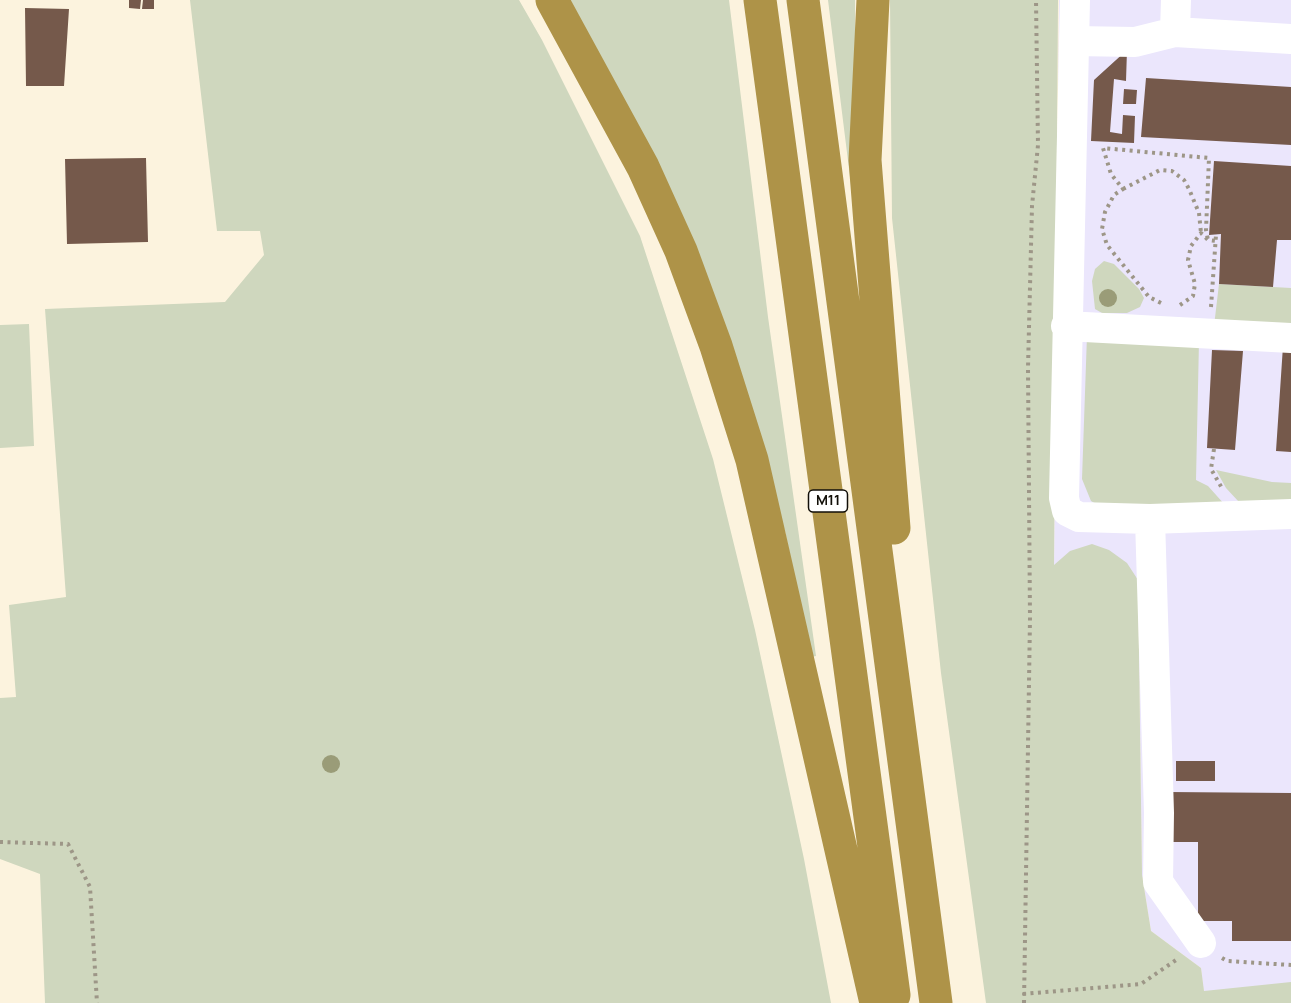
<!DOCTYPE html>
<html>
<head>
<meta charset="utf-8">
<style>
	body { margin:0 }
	canvas { display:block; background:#fcf3de }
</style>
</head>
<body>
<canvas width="1291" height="1003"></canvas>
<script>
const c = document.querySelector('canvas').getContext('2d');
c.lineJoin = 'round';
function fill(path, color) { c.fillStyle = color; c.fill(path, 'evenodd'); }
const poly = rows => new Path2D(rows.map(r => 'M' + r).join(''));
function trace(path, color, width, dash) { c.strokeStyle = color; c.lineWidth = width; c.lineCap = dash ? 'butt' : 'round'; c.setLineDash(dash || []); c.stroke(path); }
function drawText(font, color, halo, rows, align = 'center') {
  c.font = font + ' Manrope,sans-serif'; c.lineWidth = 6; c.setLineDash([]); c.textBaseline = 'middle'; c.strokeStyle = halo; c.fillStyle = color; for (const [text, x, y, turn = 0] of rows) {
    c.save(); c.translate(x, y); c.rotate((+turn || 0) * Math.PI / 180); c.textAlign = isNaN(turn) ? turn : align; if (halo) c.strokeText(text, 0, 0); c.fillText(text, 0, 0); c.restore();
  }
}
fill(poly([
	[1059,0,1291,0,1291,1003,1205,1003,1201,968,1151,931,1142,875,1138,580,1054,566]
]), '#ebe6fc');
fill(poly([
	[190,0,519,0,542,40,640,236,713,459,755,630,804,859,831,1003,45,1003,40,874,0,859,0,698,16,697,9,605,66,597,45,309,225,302,264,255,260,231,217,231],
	[567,0,729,0,768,317,816,656,811,657,785,531],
	[828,0,855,0,856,225],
	[890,0,1058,0,1054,565,1070,551,1092,544,1109,550,1127,563,1138,580,1142,875,1151,931,1201,968,1204,991,1291,982,1291,1003,986,1003,941,673,892,218],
	[1104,261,1114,264,1139,289,1144,298,1140,307,1127,313,1102,313,1095,309,1092,281,1095,269],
	[1219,284,1291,288,1291,331,1214,326],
	[29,324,34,446,0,448,0,325],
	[1087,335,1199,341,1196,480,1208,486,1225,505,1103,508,1091,501,1082,479],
	[1216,470,1272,482,1291,483,1291,501,1239,502,1226,488]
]), '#cfd7be');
fill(poly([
	[129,0,141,0,140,9,129,8],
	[143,0,154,0,154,9,142,9],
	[25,8,69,9,64,86,26,86],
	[1127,50,1126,81,1114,79,1110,132,1122,134,1123,115,1135,116,1134,143,1091,141,1094,80],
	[1146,78,1291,87,1291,145,1141,137],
	[1124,89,1137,90,1136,104,1123,104],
	[146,158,148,242,67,244,65,159],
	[1214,161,1291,166,1291,240,1277,240,1273,287,1219,284,1221,234,1209,235],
	[1283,346,1291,347,1291,452,1276,451],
	[1212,350,1243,351,1235,450,1207,448],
	[1176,761,1215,761,1215,781,1176,781],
	[1168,792,1291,793,1291,941,1232,941,1232,921,1198,921,1198,842,1171,842]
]), '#75594b');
trace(poly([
	[1123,189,1160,170,1172,171,1184,180,1189,189,1199,213,1201,233],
	[1161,303,1149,297,1107,245,1102,229,1105,212,1114,195,1123,189,1111,174,1103,148,1209,158,1206,230,1208,240],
	[1180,305,1193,296,1195,284,1188,260,1191,246,1201,233,1208,240,1216,241],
	[1211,307,1216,235],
	[1214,449,1211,469,1223,490],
	[0,842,68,844,90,887,97,1003],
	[1222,958,1227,961,1291,965],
	[1023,994,1141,984,1179,958],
	[1024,1003,1030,618,1028,368,1032,206,1038,145,1036,0]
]), '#9d9687', 4, [3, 4.5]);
trace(poly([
	[1075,0,1064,498,1067,511,1079,517,1150,519,1159,813,1158,882,1201,943],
	[1175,32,1176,0],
	[1074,41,1135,42,1175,32,1291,39],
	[1066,326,1291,338],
	[1150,519,1291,514]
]), '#fff', 30);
trace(poly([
	[552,0,643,167,681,251,716,346,752,460,876,1003],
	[760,0,894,995],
	[803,0,936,1003],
	[873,0,865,160,894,528]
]), '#ae9348', 33);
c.fillStyle = '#9a9c78';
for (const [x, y] of [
	[1108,298],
	[331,764]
]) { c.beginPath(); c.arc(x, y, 9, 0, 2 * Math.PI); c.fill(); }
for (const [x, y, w] of [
	[828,501,39]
]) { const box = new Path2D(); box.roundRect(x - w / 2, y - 11, w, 22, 4.5); c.fillStyle = '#fff'; c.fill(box); trace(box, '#120f08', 1.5); }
drawText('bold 14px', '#120f08', null, [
	["M11",828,501]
]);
</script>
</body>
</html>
